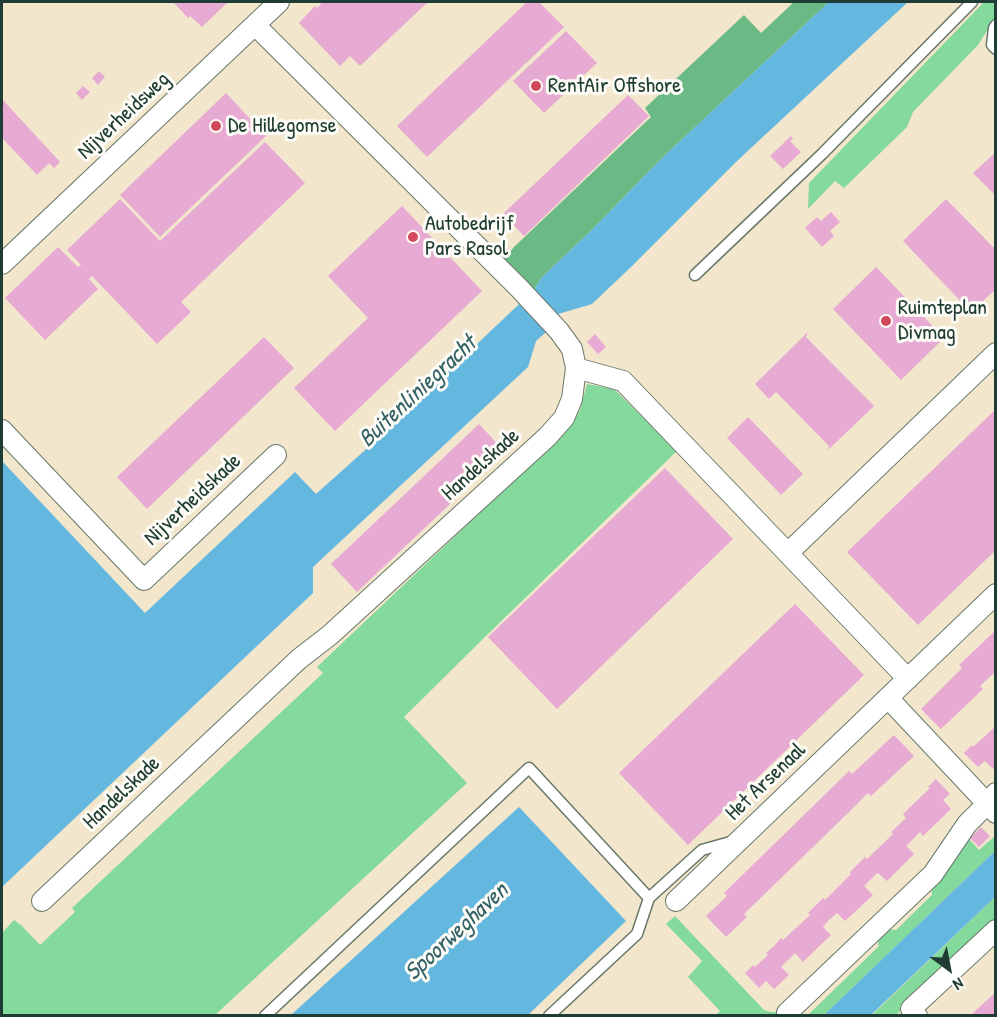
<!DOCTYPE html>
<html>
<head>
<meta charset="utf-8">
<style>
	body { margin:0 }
	#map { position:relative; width:997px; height:1017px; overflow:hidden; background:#f2e6cc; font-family:"Patrick Hand",sans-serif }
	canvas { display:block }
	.frame { position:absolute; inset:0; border:3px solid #1f3d34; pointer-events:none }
	.north { position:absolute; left:919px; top:939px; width:60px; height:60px; -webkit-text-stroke:4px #fdfcf7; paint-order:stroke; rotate:148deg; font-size:16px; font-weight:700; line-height:24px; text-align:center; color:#1f3d34 }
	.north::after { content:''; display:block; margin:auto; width:21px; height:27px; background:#1f3d34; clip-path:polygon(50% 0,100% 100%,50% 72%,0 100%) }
</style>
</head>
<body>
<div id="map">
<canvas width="997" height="1017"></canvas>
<div class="frame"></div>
<div class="north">N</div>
</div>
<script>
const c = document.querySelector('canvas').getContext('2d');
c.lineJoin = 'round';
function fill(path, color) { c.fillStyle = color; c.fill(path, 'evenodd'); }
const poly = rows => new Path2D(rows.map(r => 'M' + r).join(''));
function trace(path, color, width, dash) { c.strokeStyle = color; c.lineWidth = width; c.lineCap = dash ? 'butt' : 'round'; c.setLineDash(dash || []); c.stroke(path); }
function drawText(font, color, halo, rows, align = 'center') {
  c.font = font + ' "Patrick Hand",sans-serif'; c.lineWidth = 6; c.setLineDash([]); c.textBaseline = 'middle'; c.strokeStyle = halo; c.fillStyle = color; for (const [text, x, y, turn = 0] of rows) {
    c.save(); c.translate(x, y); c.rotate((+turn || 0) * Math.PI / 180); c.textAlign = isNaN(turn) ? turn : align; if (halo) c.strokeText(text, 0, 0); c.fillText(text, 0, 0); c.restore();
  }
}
fill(poly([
	[984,2,995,2,995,18,978,45,913,112,907,127,844,188,835,181,808,209,809,183],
	[587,384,614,389,677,451,489,633,404,717,467,783,215,1015,2,1015,2,933,14,920,22,926,40,945,75,912,72,908,323,673,317,667,564,433,580,410],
	[994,837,995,851,824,1015,807,1016,879,946,878,944,879,936,886,929,896,930,932,895,931,886,966,843,969,839,979,850],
	[995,897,995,920,896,1015,871,1016],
	[675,916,764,1010,771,1012,778,1012,787,1015,716,1015,720,1011,688,977,702,961,666,924]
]), '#84d99d');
fill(poly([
	[794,2,829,2,662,158,591,231,542,277,534,290,504,259,514,247,651,117,645,108,744,15,761,33]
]), '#6bb984');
fill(poly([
	[829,2,908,2,738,160,631,267,592,304,558,314,545,333,536,341,528,367,313,567,313,593,2,887,2,461,145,613,295,472,316,494,363,452,534,290,542,277,591,231,662,158],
	[519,807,626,921,528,1015,291,1015],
	[995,851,995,897,871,1015,824,1015]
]), '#64b7df');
fill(poly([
	[173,2,228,2,202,27,190,16,188,18],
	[321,2,428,2,360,66,350,56,340,66,299,23,315,6,317,8,321,4,320,3],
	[527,2,539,2,564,27,427,157,397,126],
	[566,31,597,63,544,113,513,81],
	[99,71,105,77,98,85,92,78],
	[83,86,90,92,82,100,76,93],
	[226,93,266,136,160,237,120,195],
	[628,95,649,116,524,236,503,214],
	[2,99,60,162,54,168,49,163,37,175,2,138],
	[791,136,793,139,790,141,801,152,783,169,770,156],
	[265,142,305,183,181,302,191,312,157,344,92,276,89,279,98,289,45,340,5,298,58,247,78,267,81,265,67,250,120,199,160,241],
	[996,152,996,196,973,173],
	[946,199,996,250,996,289,971,312,903,241],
	[402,206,482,291,335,431,294,388,368,318,328,276],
	[831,212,840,222,830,231,834,236,822,247,805,228,817,217,821,221],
	[876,267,944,338,901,380,833,309],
	[808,332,806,337,874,406,828,450,829,446,776,392,769,399,755,384],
	[595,334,606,347,598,354,587,342],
	[264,337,294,368,147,509,117,477],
	[996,409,996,550,918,625,847,552],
	[748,417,803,474,781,495,727,438],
	[479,424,505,452,357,592,331,564],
	[665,468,733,539,557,709,488,637],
	[795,604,864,675,688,845,619,773],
	[996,630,996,671,980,686,983,689,941,729,921,709,962,668,959,665],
	[996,726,996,766,993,769,985,761,978,767,964,753,972,745,973,747],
	[894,735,914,756,871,796,868,793,848,813,744,914,747,917,726,937,706,916,727,896,724,893,849,771,852,774],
	[936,779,950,794,943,800,951,809,923,836,920,832,906,846,914,854,887,881,878,873,875,875,864,886,873,895,845,921,837,913,829,920,823,927,831,935,803,962,795,953,781,967,789,975,774,989,766,981,759,988,745,973,753,965,755,967,768,955,766,953,774,946,781,938,783,940,810,915,808,913,823,898,825,900,851,874,850,872,865,857,867,859,893,834,891,832,906,818,903,814,930,788,928,787],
	[981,827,990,836,979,847,970,838],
	[996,992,996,1016,970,1016,986,1001]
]), '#e7aad3');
const service = poly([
	[996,25,994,28,992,45,996,49],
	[695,275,822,154,972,2],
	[265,1016,529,768,649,898],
	[549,1016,637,934,649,898,702,850,734,841]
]);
const minor = poly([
	[2,264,279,2],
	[576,368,623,381,908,679],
	[2,430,144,580,276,455],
	[788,553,996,353],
	[888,698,996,813],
	[42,901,299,659,330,635,547,437,564,418,572,399,576,368,572,349,559,331,519,288,255,25],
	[676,901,996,594],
	[787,1013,933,874,967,824,987,804,996,793],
	[917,1016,911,1009,996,930]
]);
trace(service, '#697869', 13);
trace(minor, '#697869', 22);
trace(service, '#fff', 10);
trace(minor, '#fff', 20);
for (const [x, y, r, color] of [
	[536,86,6,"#d1495b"],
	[216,126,6,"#d1495b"],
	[413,237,6,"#d1495b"],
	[886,321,6,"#d1495b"]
]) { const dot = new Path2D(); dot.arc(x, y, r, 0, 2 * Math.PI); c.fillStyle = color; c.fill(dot); trace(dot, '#fdfcf7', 2); }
drawText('22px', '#1f3d34', '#fdfcf7', [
	["RentAir Offshore",548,86],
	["De Hillegomse",228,126],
	["Autobedrijf",425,224],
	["Pars Rasol",425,249],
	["Ruimteplan",898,308],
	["Divmag",898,333]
], 'left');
drawText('22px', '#1f3d34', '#fdfcf7', [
	["Nijverheidsweg",124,116,-43],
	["Handelskade",481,465,-42],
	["Nijverheidskade",193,500,-43],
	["Het Arsenaal",766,782,-44],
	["Handelskade",122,793,-43]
]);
drawText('italic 24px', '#346267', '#fdfcf7', [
	["Buitenliniegracht",418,392,-43],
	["Spoorweghaven",457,932,-43]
]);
</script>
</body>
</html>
